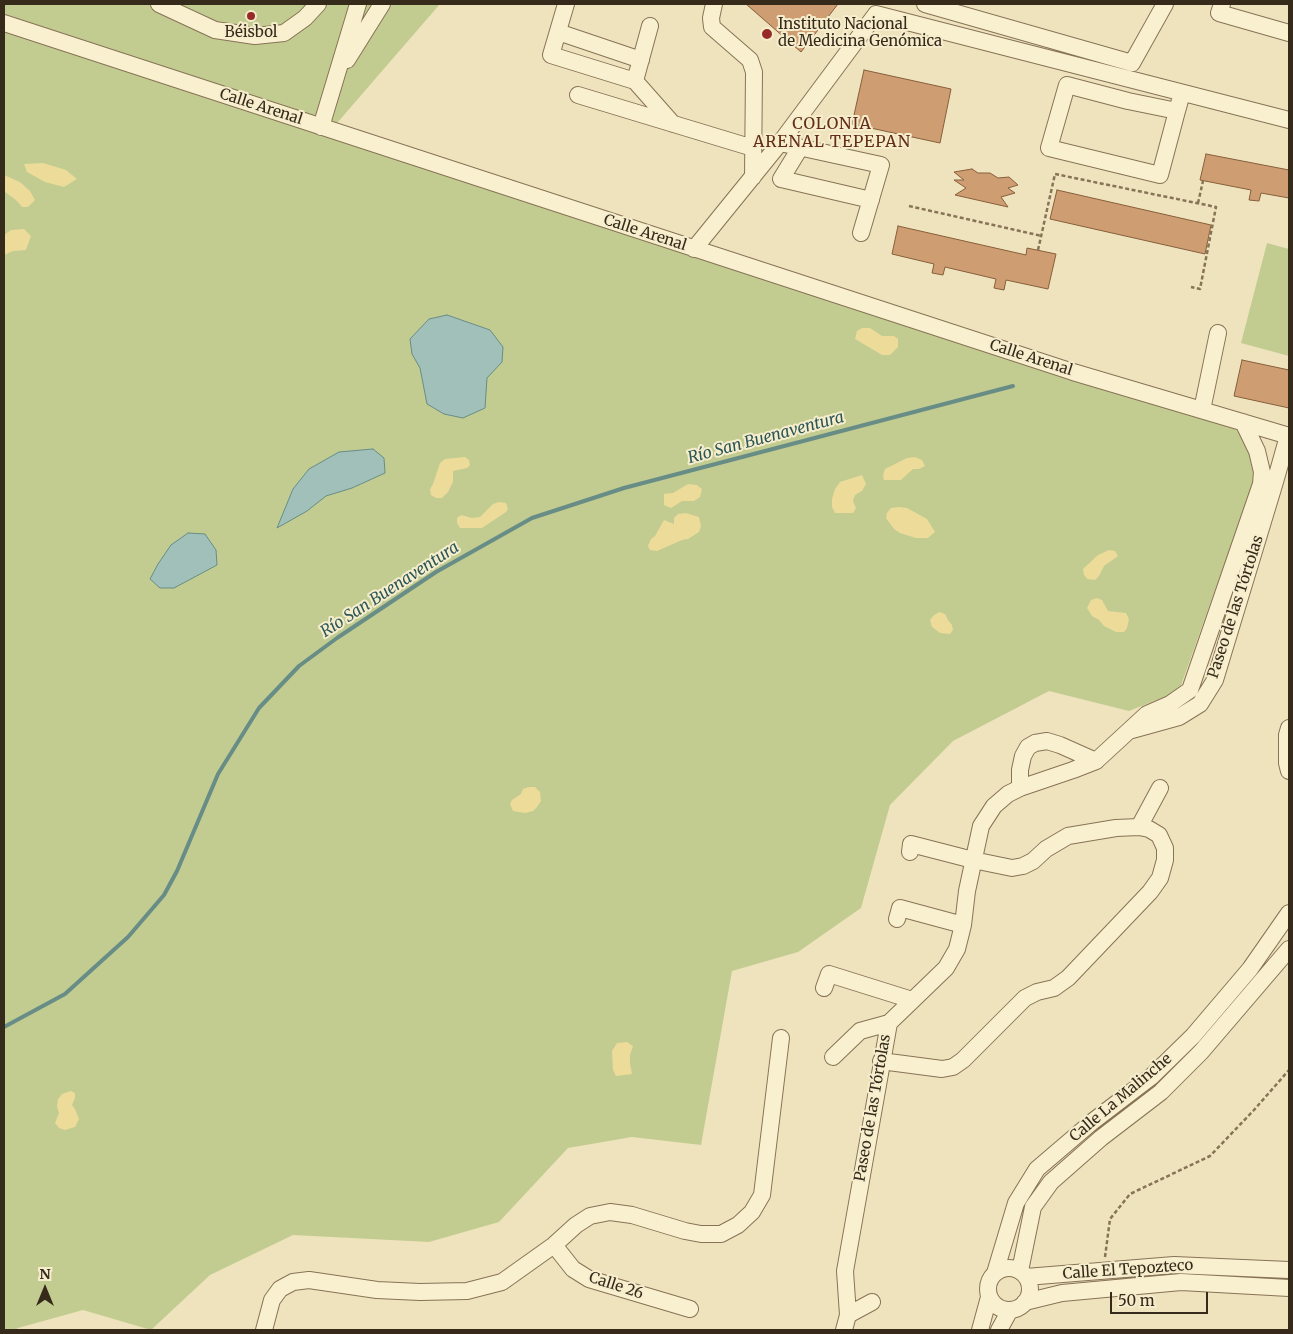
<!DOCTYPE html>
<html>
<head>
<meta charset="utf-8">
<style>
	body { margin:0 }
	#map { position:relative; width:1293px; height:1334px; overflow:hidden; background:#efe3bd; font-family:Merriweather,serif }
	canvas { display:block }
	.frame { position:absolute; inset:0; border:5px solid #362a1b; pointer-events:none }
	.north { position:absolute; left:20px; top:1264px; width:50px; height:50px; -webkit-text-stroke:4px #f6edcd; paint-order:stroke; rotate:0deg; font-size:14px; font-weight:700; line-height:20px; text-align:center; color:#362a1b }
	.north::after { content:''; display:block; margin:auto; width:18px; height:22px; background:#362a1b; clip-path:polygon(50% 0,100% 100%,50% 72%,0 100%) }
	.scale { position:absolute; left:1110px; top:1292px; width:98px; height:22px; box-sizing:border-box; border:2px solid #362a1b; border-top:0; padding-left:6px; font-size:15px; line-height:18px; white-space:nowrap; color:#362a1b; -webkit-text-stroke:4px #f6edcd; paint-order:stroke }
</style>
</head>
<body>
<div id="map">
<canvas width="1293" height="1334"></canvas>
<div class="frame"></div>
<div class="north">N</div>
<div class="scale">50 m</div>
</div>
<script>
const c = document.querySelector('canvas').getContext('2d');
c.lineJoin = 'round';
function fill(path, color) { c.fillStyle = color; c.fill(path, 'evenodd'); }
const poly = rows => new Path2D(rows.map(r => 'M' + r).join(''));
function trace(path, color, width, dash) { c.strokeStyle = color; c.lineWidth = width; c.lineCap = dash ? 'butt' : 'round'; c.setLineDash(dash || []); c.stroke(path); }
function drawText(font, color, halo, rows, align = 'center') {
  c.font = font + ' Merriweather,serif'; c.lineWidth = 4; c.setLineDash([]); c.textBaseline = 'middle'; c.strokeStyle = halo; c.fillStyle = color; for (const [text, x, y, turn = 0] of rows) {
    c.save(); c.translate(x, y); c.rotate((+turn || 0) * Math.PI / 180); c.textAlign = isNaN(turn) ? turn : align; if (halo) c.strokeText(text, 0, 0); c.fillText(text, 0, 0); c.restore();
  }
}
fill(poly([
	[4,4,440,4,331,130,4,18],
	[4,30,1239,429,1258,469,1179,691,1129,711,1049,691,953,741,890,805,861,908,798,952,732,971,701,1145,632,1137,568,1148,499,1222,429,1242,293,1235,210,1275,151,1330,83,1310,18,1328,15,1330,4,1330],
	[1267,243,1289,249,1289,356,1241,343]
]), '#c2cc91');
fill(poly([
	[43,163,66,170,77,179,64,187,45,182,27,172,24,164],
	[4,175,20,182,30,191,35,200,28,207,22,207,17,201,4,191],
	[24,229,31,236,26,250,13,251,4,255,4,235,11,230],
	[862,328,870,328,882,336,894,336,898,339,898,347,890,355,882,355,855,339,857,331],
	[465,457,469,460,470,465,467,468,453,471,453,482,448,492,442,498,436,498,431,495,430,489,433,484,440,463,445,459],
	[915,457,922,460,925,466,919,469,913,469,901,480,884,480,883,475,885,469,907,458],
	[862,475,866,484,862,491,855,495,853,501,856,508,853,513,835,513,832,507,832,499,835,489,840,482],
	[688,484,697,485,702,489,700,497,694,501,682,501,671,508,664,505,664,494,673,493],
	[499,502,506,503,508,509,506,512,482,528,460,528,457,523,457,518,461,515,472,518,480,517,493,504],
	[899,507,907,508,927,519,935,532,928,538,916,538,900,533,894,529,886,518,887,513,891,508],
	[686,513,699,517,701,526,699,532,688,539,682,540,657,551,650,550,648,546,651,539,655,536,664,520,674,524,674,518,678,514],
	[1109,550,1115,551,1118,556,1104,566,1099,576,1095,580,1087,579,1084,575,1083,569,1098,555],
	[1097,598,1102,600,1108,611,1126,613,1129,619,1127,628,1124,632,1116,632,1104,626,1099,620,1092,616,1087,608,1091,600],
	[939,612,945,614,948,620,952,625,953,630,950,634,940,633,932,627,930,620,933,616],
	[529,787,535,787,540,792,541,801,537,807,533,811,525,813,513,811,510,804,512,800,521,794,523,789],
	[627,1042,633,1046,630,1055,630,1064,632,1074,616,1076,613,1070,612,1051,617,1043],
	[71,1091,75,1093,75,1098,72,1105,75,1109,79,1119,75,1127,65,1130,59,1128,55,1123,59,1113,57,1106,58,1099,62,1094]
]), '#ecdb99');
const water = poly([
	[447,315,490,330,503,347,502,362,487,378,485,408,463,418,444,414,427,404,420,368,412,354,410,339,429,319,447,315],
	[373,449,384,458,385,473,352,488,326,496,307,511,277,528,293,489,309,469,339,452,373,449],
	[188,533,205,534,216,550,217,565,174,588,160,588,150,579,158,564,171,545,188,533]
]);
fill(water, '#a1c0b9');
trace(water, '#688d86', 1);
trace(poly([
	[4,1027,65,994,128,937,164,895,177,871,218,774,259,708,299,666,337,638,436,572,532,518,624,488,1013,386]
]), '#688d86', 4);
const building = poly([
	[746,4,838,4,801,52,746,4],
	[864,70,951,89,940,143,852,124,864,70],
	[1206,154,1289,170,1289,198,1261,193,1259,201,1249,200,1251,190,1200,180,1206,154],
	[972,169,978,173,990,173,998,178,1009,177,1018,185,1008,188,1015,193,1001,197,1008,207,955,195,966,188,954,180,964,180,954,172,972,169],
	[1057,190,1211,225,1205,254,1050,219,1057,190],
	[898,226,1026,255,1027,248,1056,254,1048,289,1006,280,1004,290,994,288,996,279,945,267,943,275,932,273,934,264,892,254,898,226],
	[1242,360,1289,370,1289,408,1234,396,1242,360]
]);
fill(building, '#ce9e72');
trace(building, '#865e3b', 1);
const minor = poly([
	[159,4,215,30,255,36,284,33,305,18,318,4],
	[566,4,551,55,635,81],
	[714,4,711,18,712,27,750,60,754,72,753,177],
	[925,4,1132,63,1165,4],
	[1222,4,1219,13,1289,33],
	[4,23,1073,372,1289,436],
	[650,26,635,81,673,124],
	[558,32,641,60],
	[347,60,382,4],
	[578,95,753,148],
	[1177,111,1160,175,1049,148,1067,85,1128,101,1177,111,1182,93],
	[321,127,358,4],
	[780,143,881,165,861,233],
	[800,148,781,179,871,200],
	[694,249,780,143,876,14,1289,120],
	[1202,410,1218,333],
	[1289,728,1287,735,1287,763,1289,771],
	[1132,730,1179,717,1200,704,1215,680,1275,482,1288,436],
	[1020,788,1020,770,1023,756,1028,747,1035,743,1047,741,1060,745,1096,761],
	[1139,827,1160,788],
	[897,919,900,908,963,925],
	[824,988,829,974,912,1000],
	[833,1057,860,1031,889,1023],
	[881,1061,942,1069,953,1067,963,1060,1025,998,1037,992,1054,988,1068,978,1150,892,1160,878,1165,860,1165,848,1159,835,1149,829,1139,827,1116,828,1068,836,1046,849,1033,861,1023,866,1012,868,973,860,911,844,910,852],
	[554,1245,573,1269,589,1279,690,1309],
	'988 1289a21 21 0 1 1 42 0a21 21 0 1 1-42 0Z',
	[1020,1271,1033,1207,1051,1182,1101,1138,1161,1092,1201,1052,1289,949],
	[995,1273,1016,1203,1037,1169,1092,1122,1151,1077,1193,1036,1250,969,1289,913],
	[1026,1277,1174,1265,1289,1270],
	[1025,1302,1062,1293,1181,1282,1289,1288],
	[848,1315,872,1302],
	[264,1330,272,1300,280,1289,293,1282,309,1280,377,1290,420,1292,467,1291,502,1282,554,1245,576,1225,590,1216,610,1212,632,1215,685,1231,701,1234,721,1234,738,1225,752,1212,762,1195,781,1038],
	[844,1330,848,1315,845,1271,889,1023,946,968,957,949,963,925,967,891,981,826,994,806,1008,794,1020,788,1073,770,1096,761,1147,714,1170,704,1190,690,1261,484,1262,472,1257,451,1243,422],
	[980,1330,989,1297],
	[999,1330,1010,1310]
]);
trace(minor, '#877356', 18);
trace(poly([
	[1198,203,1203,181],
	[909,206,1042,236],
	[1038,250,1055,174,1216,207,1200,289,1191,287],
	[1105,1257,1110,1219,1130,1194,1210,1156,1254,1110,1289,1070]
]), '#877356', 2.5, [4, 2.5]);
trace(minor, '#f9f0d0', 16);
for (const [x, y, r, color] of [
	[251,16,5,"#972b25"],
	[767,34,6,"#972b25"]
]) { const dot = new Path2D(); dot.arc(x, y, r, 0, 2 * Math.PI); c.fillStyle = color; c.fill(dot); trace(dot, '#f6edcd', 2); }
drawText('15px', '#362a1b', '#f6edcd', [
	["Instituto Nacional",778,25],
	["de Medicina Genómica",778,42],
	["Béisbol",251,33,"center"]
], 'left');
drawText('15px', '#362a1b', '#f6edcd', [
	["Calle Arenal",261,107,18],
	["Calle Arenal",645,233,18],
	["Calle Arenal",1031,358,18],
	["Paseo de las Tórtolas",1236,607,-72],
	["Calle La Malinche",1121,1098,-40],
	["Paseo de las Tórtolas",873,1108,-80],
	["Calle El Tepozteco",1128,1270,-4],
	["Calle 26",616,1286,18]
]);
c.letterSpacing = '1px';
drawText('16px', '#632d19', '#f6edcd', [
	["COLONIA",832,124],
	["ARENAL TEPEPAN",832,142]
]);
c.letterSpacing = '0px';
drawText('italic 16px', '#2a5656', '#f6edcd', [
	["Río San Buenaventura",766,438,-15],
	["Río San Buenaventura",390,590,-33]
]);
</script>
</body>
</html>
